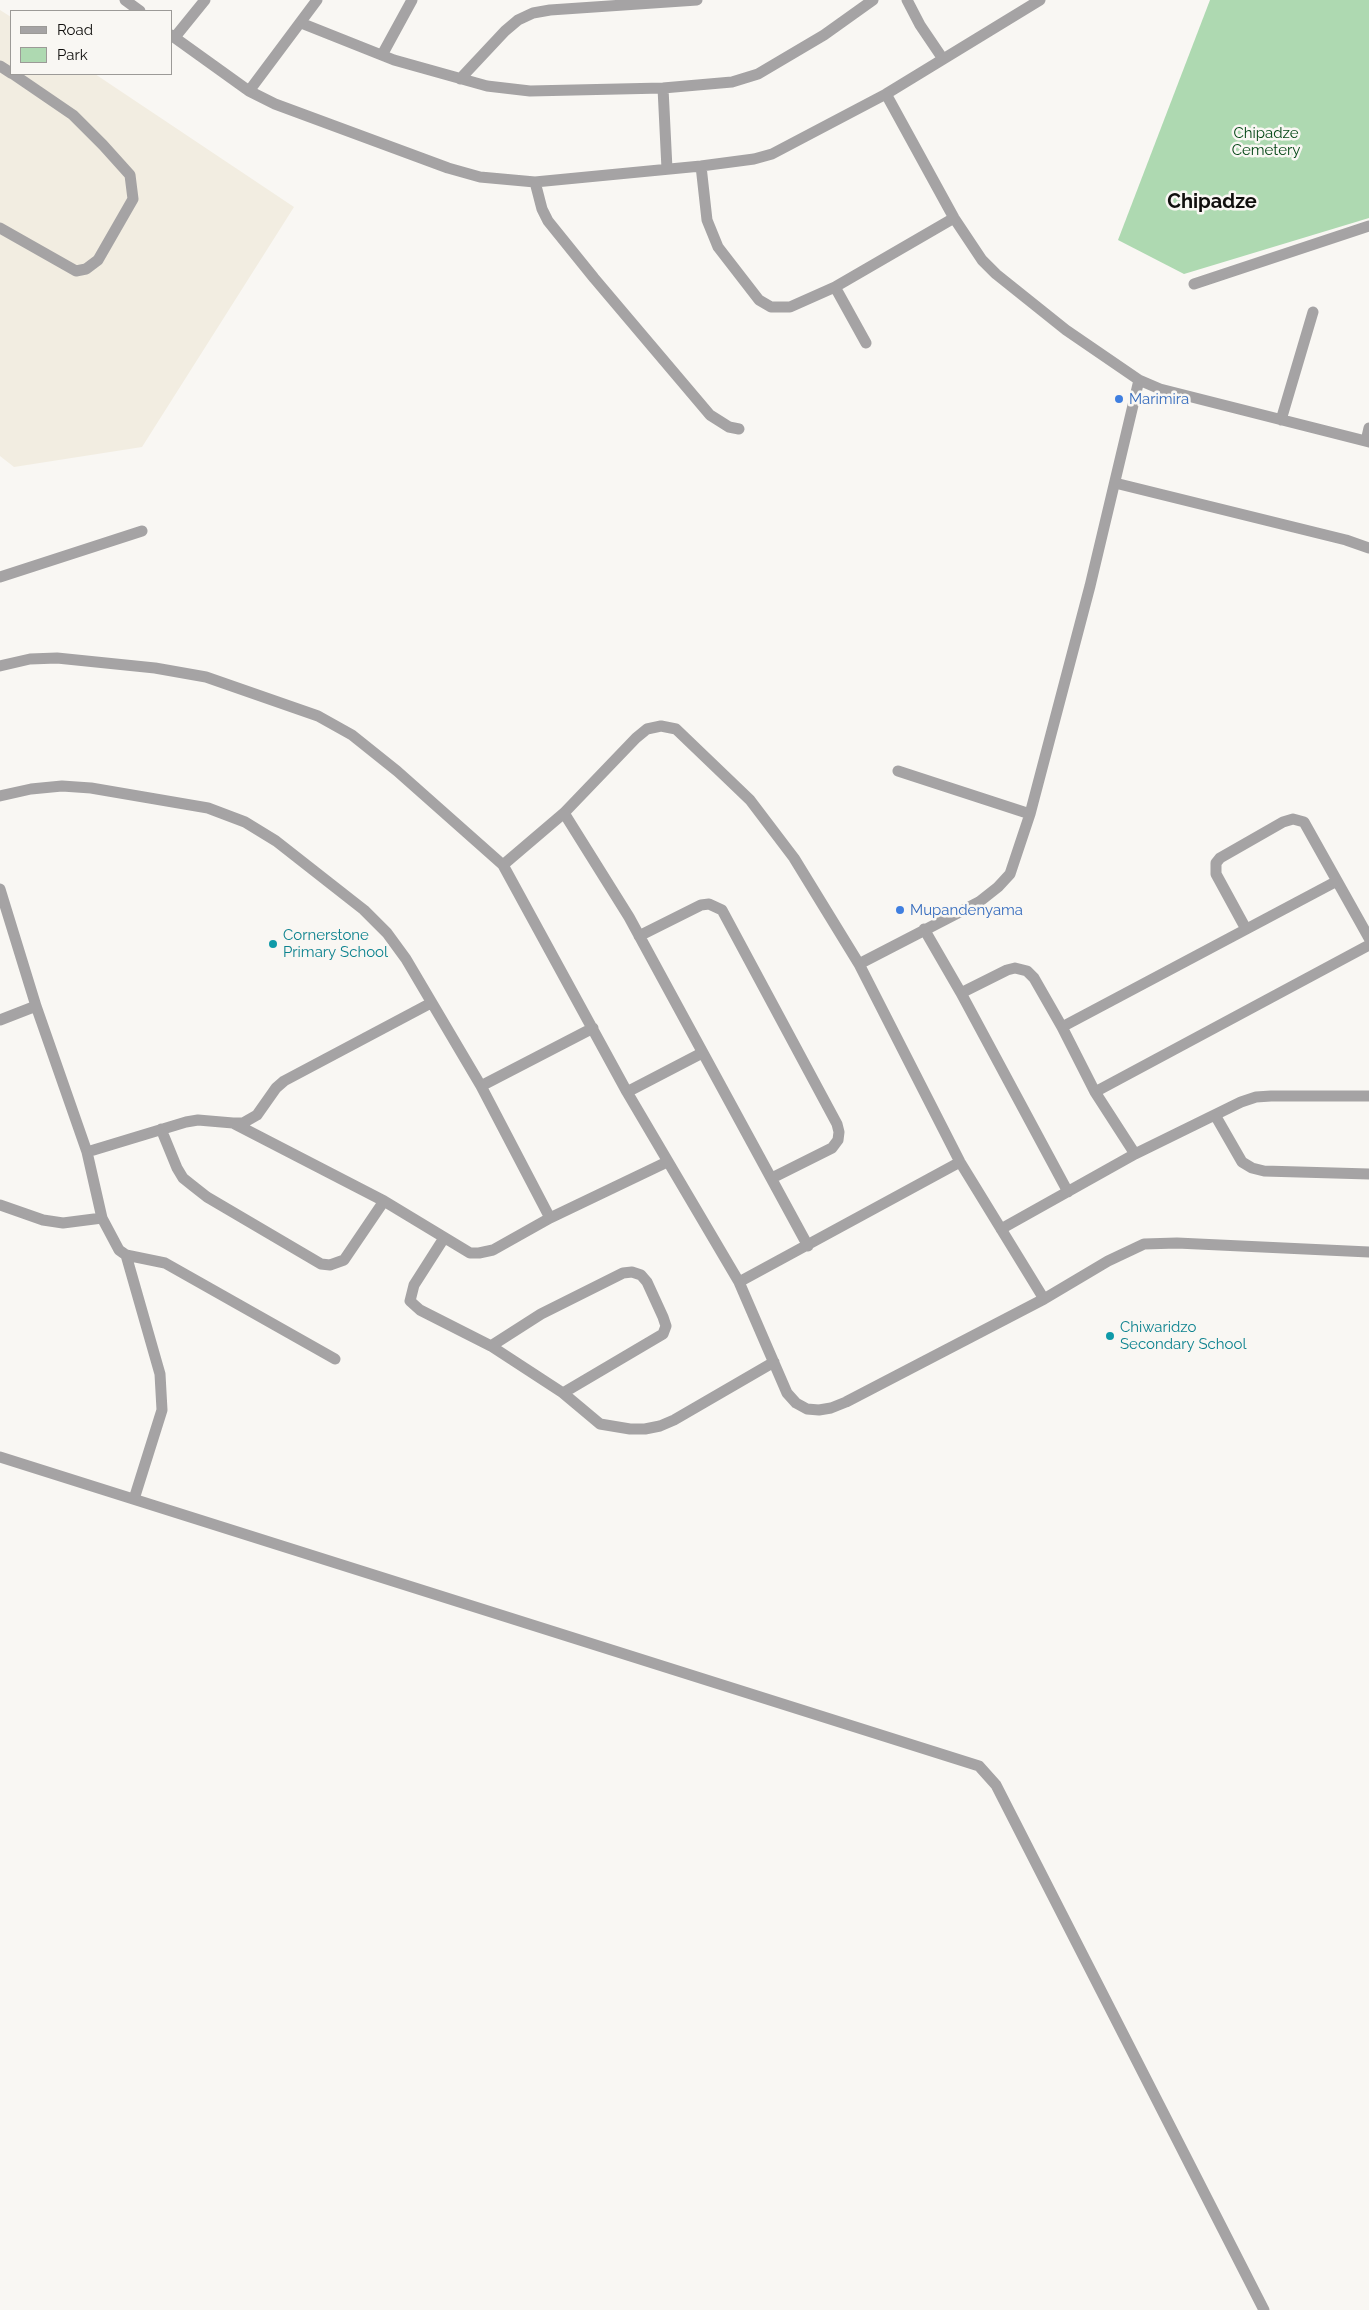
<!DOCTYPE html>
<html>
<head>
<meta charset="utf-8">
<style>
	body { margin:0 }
	#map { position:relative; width:1369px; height:2310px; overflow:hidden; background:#f9f7f3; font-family:Raleway,sans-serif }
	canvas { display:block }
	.legend { position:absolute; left:10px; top:10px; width:162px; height:65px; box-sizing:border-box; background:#f9f7f3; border:1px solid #9c9a97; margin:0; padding:6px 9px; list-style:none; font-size:15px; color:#100f0d }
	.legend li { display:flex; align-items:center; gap:10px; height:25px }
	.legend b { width:25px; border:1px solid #9c9a97 }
</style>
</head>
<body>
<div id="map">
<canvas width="1369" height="2310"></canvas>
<ul class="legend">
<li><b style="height:6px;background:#a5a3a4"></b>Road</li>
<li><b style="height:14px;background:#aed9b1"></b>Park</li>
</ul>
</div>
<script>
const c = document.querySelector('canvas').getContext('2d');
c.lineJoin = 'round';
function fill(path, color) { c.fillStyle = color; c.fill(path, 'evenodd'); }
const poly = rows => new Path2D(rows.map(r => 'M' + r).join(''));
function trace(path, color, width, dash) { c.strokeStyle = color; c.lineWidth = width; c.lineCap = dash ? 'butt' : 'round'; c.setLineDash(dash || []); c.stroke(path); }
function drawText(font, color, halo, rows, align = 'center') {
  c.font = font + ' Raleway,sans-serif'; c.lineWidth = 5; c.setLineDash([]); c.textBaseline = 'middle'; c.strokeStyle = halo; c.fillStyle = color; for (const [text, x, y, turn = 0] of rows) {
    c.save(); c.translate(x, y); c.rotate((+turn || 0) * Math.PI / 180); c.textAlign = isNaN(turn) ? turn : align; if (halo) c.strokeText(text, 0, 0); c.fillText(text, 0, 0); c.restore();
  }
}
fill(poly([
	[0,10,11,17,11,74,95,74,294,207,142,447,14,467,0,456]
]), '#f2ede1');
fill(poly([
	[1210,0,1369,0,1369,218,1184,274,1118,240]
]), '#aed9b1');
trace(poly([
	[125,0,140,11],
	[907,0,920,25,943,59],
	[301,23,394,60,487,86,530,91,663,88,732,82,758,74,824,35,873,0],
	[171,35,249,91,275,104,448,168,480,177,535,182,701,166,754,159,772,154,886,94,1040,0],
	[175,37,205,0],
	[382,55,412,0],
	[0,66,11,73],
	[460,79,505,31,518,20,533,13,550,10,697,0],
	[663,88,667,169],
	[249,91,317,0],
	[886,94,954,218,982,260,996,274,1066,330,1139,380,1160,389,1369,442],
	[701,166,707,220,718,247,759,300,771,307,790,307,835,287,954,218],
	[535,182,542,209,548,221,594,278,710,415,729,427,739,429],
	[0,228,76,271,86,269,98,260,133,199,130,175,103,145,73,115,13,74],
	[1194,284,1369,226],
	[835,287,866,343],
	[1281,420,1313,312],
	[1366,441,1369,428],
	[1115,483,1346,540,1369,548],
	[0,577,142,531],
	[0,666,30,659,57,658,155,668,206,677,318,716,352,735,397,771,503,865,564,813,636,738,647,729,661,726,676,729,750,800,794,858,859,964,960,1162,1044,1299,1108,1261,1144,1244,1177,1243,1369,1252],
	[898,771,1030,814],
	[0,796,31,789,62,786,91,788,208,808,245,822,276,841,364,910,387,933,406,959,481,1086,550,1218,667,1162],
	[564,813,629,917,808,1246],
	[503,865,627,1092,739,1282,787,1393,796,1403,807,1409,819,1410,831,1408,846,1402,1044,1299],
	[0,889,36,1006,87,1152,102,1218,119,1250,126,1255,165,1263,335,1359],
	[924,929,961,993,1068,1192],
	[1246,929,1216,874,1216,863,1220,858,1283,822,1293,819,1304,822,1369,938],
	[639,936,701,905,709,904,722,910,837,1124,839,1132,838,1140,832,1148,772,1178],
	[859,964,979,902,998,887,1010,874,1030,814,1090,586,1139,380],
	[961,993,1007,970,1015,968,1027,971,1034,978,1062,1027,1095,1092,1135,1154],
	[0,1020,36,1006],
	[1062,1027,1337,881],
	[481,1086,593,1028],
	[627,1092,702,1053],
	[1095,1092,1369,945],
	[1215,1115,1242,1162,1252,1168,1264,1171,1369,1174],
	[233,1123,243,1123,257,1115,276,1088,284,1081,431,1003],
	[161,1129,177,1168,183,1178,193,1186,207,1197,321,1264,330,1265,344,1260,384,1201],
	[87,1152,186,1122,198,1120,233,1123,384,1201,470,1253,479,1253,493,1250,550,1218],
	[0,1205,43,1220,63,1223,102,1218],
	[1001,1229,1135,1154,1241,1102,1256,1097,1271,1096,1369,1096],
	[444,1238,414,1285,410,1301,420,1310,491,1346,563,1393,600,1424,630,1429,645,1429,660,1426,674,1420,774,1362],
	[126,1255,160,1374,162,1410,134,1499],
	[739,1282,960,1162],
	[491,1346,541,1314,623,1273,632,1272,641,1275,647,1282,663,1317,666,1326,663,1334,563,1393],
	[0,1457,979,1766,996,1785,1264,2310]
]), '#a5a3a4', 11);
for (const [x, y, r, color] of [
	[1119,399,5,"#3f7fe0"],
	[900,910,5,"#3f7fe0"],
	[273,944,5,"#0f9aa8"],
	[1110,1336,5,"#0f9aa8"]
]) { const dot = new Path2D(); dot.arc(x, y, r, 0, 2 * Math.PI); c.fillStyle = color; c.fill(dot); trace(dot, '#f9f7f3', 2); }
drawText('15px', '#044716', '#f9f7f3', [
	["Chipadze",1266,133],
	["Cemetery",1266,150]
]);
drawText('15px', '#366cbe', '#f9f7f3', [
	["Marimira",1129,399],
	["Mupandenyama",910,910]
], 'left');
drawText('15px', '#0d838f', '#f9f7f3', [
	["Cornerstone",283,935],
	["Primary School",283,952],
	["Chiwaridzo",1120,1327],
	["Secondary School",1120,1344]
], 'left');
drawText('bold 20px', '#100f0d', '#f9f7f3', [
	["Chipadze",1212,202]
]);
</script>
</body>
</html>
